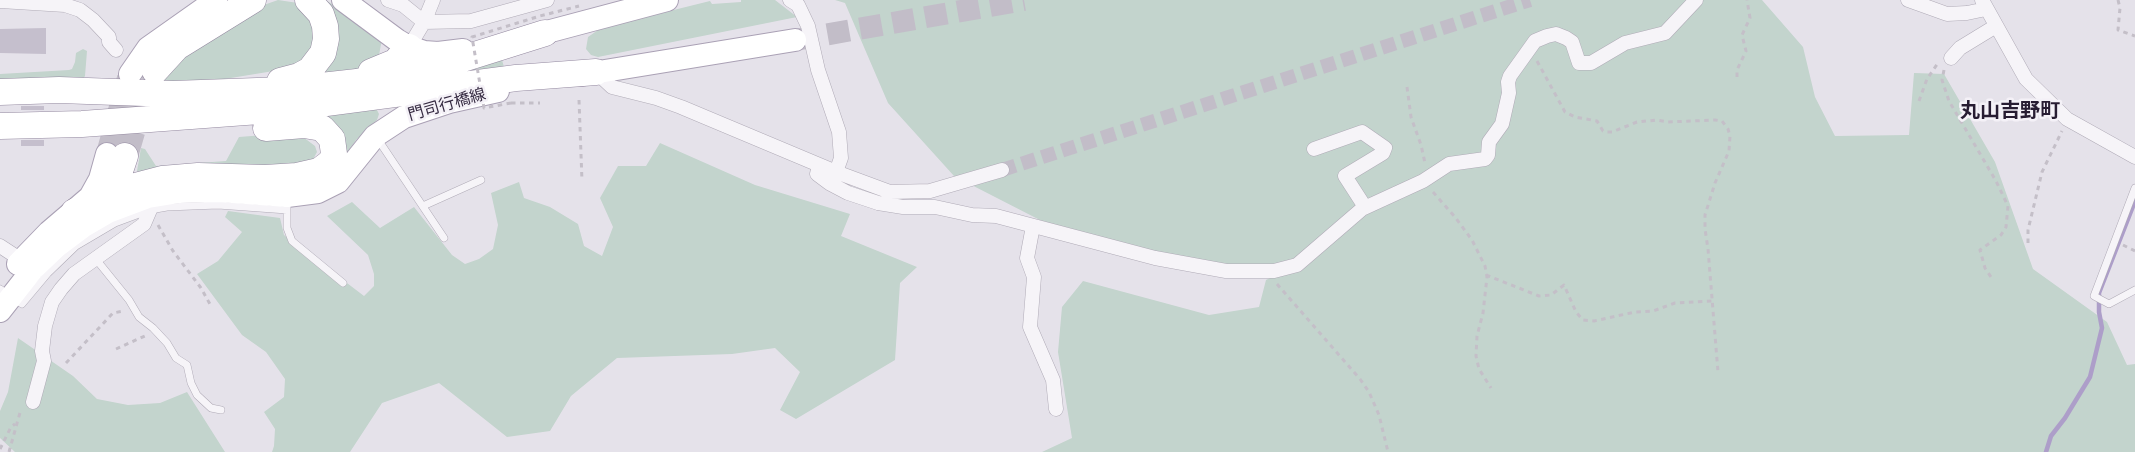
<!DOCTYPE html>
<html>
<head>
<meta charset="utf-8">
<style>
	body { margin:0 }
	canvas { display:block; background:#e5e2ea }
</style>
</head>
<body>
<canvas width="2135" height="452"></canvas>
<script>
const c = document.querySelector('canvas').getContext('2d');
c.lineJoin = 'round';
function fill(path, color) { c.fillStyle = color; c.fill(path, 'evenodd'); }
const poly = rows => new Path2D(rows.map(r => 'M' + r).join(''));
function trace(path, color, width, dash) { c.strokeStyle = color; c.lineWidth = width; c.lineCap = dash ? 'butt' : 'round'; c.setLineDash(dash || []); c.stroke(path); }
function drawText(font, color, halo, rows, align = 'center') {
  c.font = font + ' "Fira Sans","Noto Sans JP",sans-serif'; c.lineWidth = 5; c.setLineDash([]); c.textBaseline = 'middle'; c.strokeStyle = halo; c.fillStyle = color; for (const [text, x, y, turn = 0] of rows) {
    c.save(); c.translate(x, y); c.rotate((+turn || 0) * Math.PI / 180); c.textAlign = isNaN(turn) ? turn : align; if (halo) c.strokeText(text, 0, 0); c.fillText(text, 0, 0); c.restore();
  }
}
fill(poly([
	[278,0,298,3,315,21,313,53,292,68,194,84,161,83,177,63,261,6],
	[322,0,326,0,382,39,377,66,326,75,324,71],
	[741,0,775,0,797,17,598,57,591,55,586,49,588,37,601,28,710,1,712,4,741,2],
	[835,0,1762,0,1803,47,1815,97,1835,136,1909,135,1914,73,1944,74,1995,162,2033,269,2107,322,2127,365,2135,364,2135,452,1042,452,1072,438,1058,352,1062,307,1083,281,1209,315,1259,307,1266,280,1282,272,1212,273,1075,238,954,176,888,103,845,3],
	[83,49,87,51,85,76,83,79,0,82,0,74,69,70,72,69,75,62,76,53],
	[502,60,504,67,500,70,437,74],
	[376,108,379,114,377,120,356,140,343,161,324,119,328,113],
	[277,134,303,137,315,146,317,152,310,165,139,174,137,171,141,148,145,149,156,166,226,161,239,137],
	[660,143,755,185,850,214,841,236,917,267,900,283,895,360,796,419,780,410,800,372,775,348,732,354,617,358,571,396,550,431,507,437,439,383,382,403,350,452,272,452,274,446,275,429,264,412,284,397,285,379,266,352,242,335,197,274,218,261,242,232,225,217,228,211,280,218,284,235,364,296,374,286,374,274,368,255,327,216,352,202,380,228,414,207,452,255,465,264,479,259,493,249,498,225,491,193,519,182,524,198,550,207,578,224,584,246,602,256,613,227,600,198,618,166,646,166],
	[18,338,73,376,97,399,128,405,160,403,187,392,225,452,15,452,0,438,0,411,8,392]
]), '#c3d4cd');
trace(poly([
	[2046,452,2051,436,2065,418,2090,377,2102,328,2099,312,2099,293,2135,201]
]), '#ad9ec9', 4.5);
fill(poly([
	[46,28,46,54,0,53,0,29],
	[21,106,44,106,44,110,21,110],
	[21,140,44,140,44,146,21,146]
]), '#c5bfcd');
trace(poly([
	[1002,170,1530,0]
]), '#c2bdc8', 14, [14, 7]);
trace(poly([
	[795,40,1024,0],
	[107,154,128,78]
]), '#c2bdc8', 22, [22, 11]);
trace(poly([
	[125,156,141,101,153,74]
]), '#c2bdc8', 26, [26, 13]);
const service = poly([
	[377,138,444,238],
	[2135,188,2094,296,2109,304,2135,290],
	[423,206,481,180],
	[287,210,287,228,292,241,343,283],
	[95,258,129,300,139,317,153,328,167,343,176,358,187,365,191,383,197,395,211,408,221,410],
	[0,289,22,304,48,273,76,246,115,223,150,210,167,207,218,205,287,210,287,198]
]);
const minor = poly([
	[388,0,403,5,424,22,471,21,547,0],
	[790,0,798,5,808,26,818,70,839,132,841,158,836,172],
	[1908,0,1947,14,1967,13,1986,9],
	[1982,0,2026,79,2067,119,2135,157],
	[0,1,65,5,80,10,93,20,109,37,109,42,116,50],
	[409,47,424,22,433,0],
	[1951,58,1960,48,1996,26],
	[596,72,612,87,656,98,681,107,836,172,890,192,930,191,1002,170],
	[1314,149,1362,132,1385,148,1383,153,1345,176,1365,207],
	[819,165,817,174,829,183,848,193,878,203,903,207,935,207,972,215,996,216,1155,258,1226,271,1274,271,1297,265,1362,209,1423,181,1449,164,1485,159,1488,155,1489,142,1502,124,1509,93,1508,82,1510,76,1535,41,1547,36,1556,34,1566,38,1572,42,1579,63,1591,63,1625,43,1665,33,1696,0],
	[1033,226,1027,258,1034,277,1030,327,1053,380,1056,409],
	[0,246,26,263],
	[33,402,44,361,42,351,45,326,52,302,61,289,74,274,144,224,150,210]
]);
const primary = poly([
	[343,0,397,40,409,47,424,52,438,53,463,50],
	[528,37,667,0],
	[130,74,148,48,216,0],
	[580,75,795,40],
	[18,264,49,232,90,197,100,179,107,154],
	[0,311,33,269,56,247,84,226,108,212,148,197,179,192,219,191,287,196,318,192,338,182,375,136,404,117,449,102,498,91]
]);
const motorway = poly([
	[155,71,177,47,253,0],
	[371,72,395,62,409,47],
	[280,81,299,76,310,70,323,53,326,39,325,26,321,14,308,0],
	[0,92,59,90,173,94,285,90,357,82,423,69,459,60,545,33],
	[0,126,82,124,273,110,516,78,596,72],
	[104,202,118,177,125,156],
	[74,212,120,190,162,179,198,176,265,178,297,176,319,171,331,162,334,154,332,139,322,128,304,125,266,128]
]);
trace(service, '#b0abb7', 8);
trace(minor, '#b0abb7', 15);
trace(primary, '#aaa1b5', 24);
trace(motorway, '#9489a0', 27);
trace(poly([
	[2118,0,2120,8,2118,30,2135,36],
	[1537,61,1565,112,1575,117,1597,121,1603,131,1606,132,1612,132,1637,122,1657,120,1668,122,1715,120,1722,121,1728,129,1730,136,1729,151,1715,183,1705,215,1705,229,1708,249,1718,372],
	[1944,70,1942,80,1949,101,1996,181,2008,206,2006,227,2001,235,1980,250,1985,268,1993,280],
	[1737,77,1737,70,1746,51,1742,35,1750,18,1747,0],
	[1407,87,1411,117,1421,145,1425,163],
	[579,100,582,181],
	[1919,101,1927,79,1938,63],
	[511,103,540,103],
	[1433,192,1455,217,1472,240,1485,266,1487,277,1483,313,1477,336,1476,356,1479,369,1491,388],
	[158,225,173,251,201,288,211,306],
	[2028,243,2028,230,2042,172,2062,131],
	[2123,245,2135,251],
	[1486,275,1539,296,1551,295,1564,285,1576,312,1583,320,1594,321,1635,312,1653,311,1675,303,1712,301],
	[1277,284,1360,379,1369,392,1379,415,1388,452],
	[116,349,147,335],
	[66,363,113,313,124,311],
	[0,449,11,427,15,424],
	[9,452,21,409]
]), '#c4bfc8', 3, [4.5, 4.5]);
trace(service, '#f6f4f8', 7);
trace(minor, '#f6f4f8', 14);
trace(primary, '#fff', 22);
trace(motorway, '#fff', 26);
trace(poly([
	[511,103,484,108,472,37,540,16,579,6]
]), '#c4bfc8', 3, [4.5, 4.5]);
drawText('16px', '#352a41', '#f4f1f7', [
	["門司行橋線",447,105,-16]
]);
drawText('bold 20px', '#271c32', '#f4f1f7', [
	["丸山吉野町",2010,111]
]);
</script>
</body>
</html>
